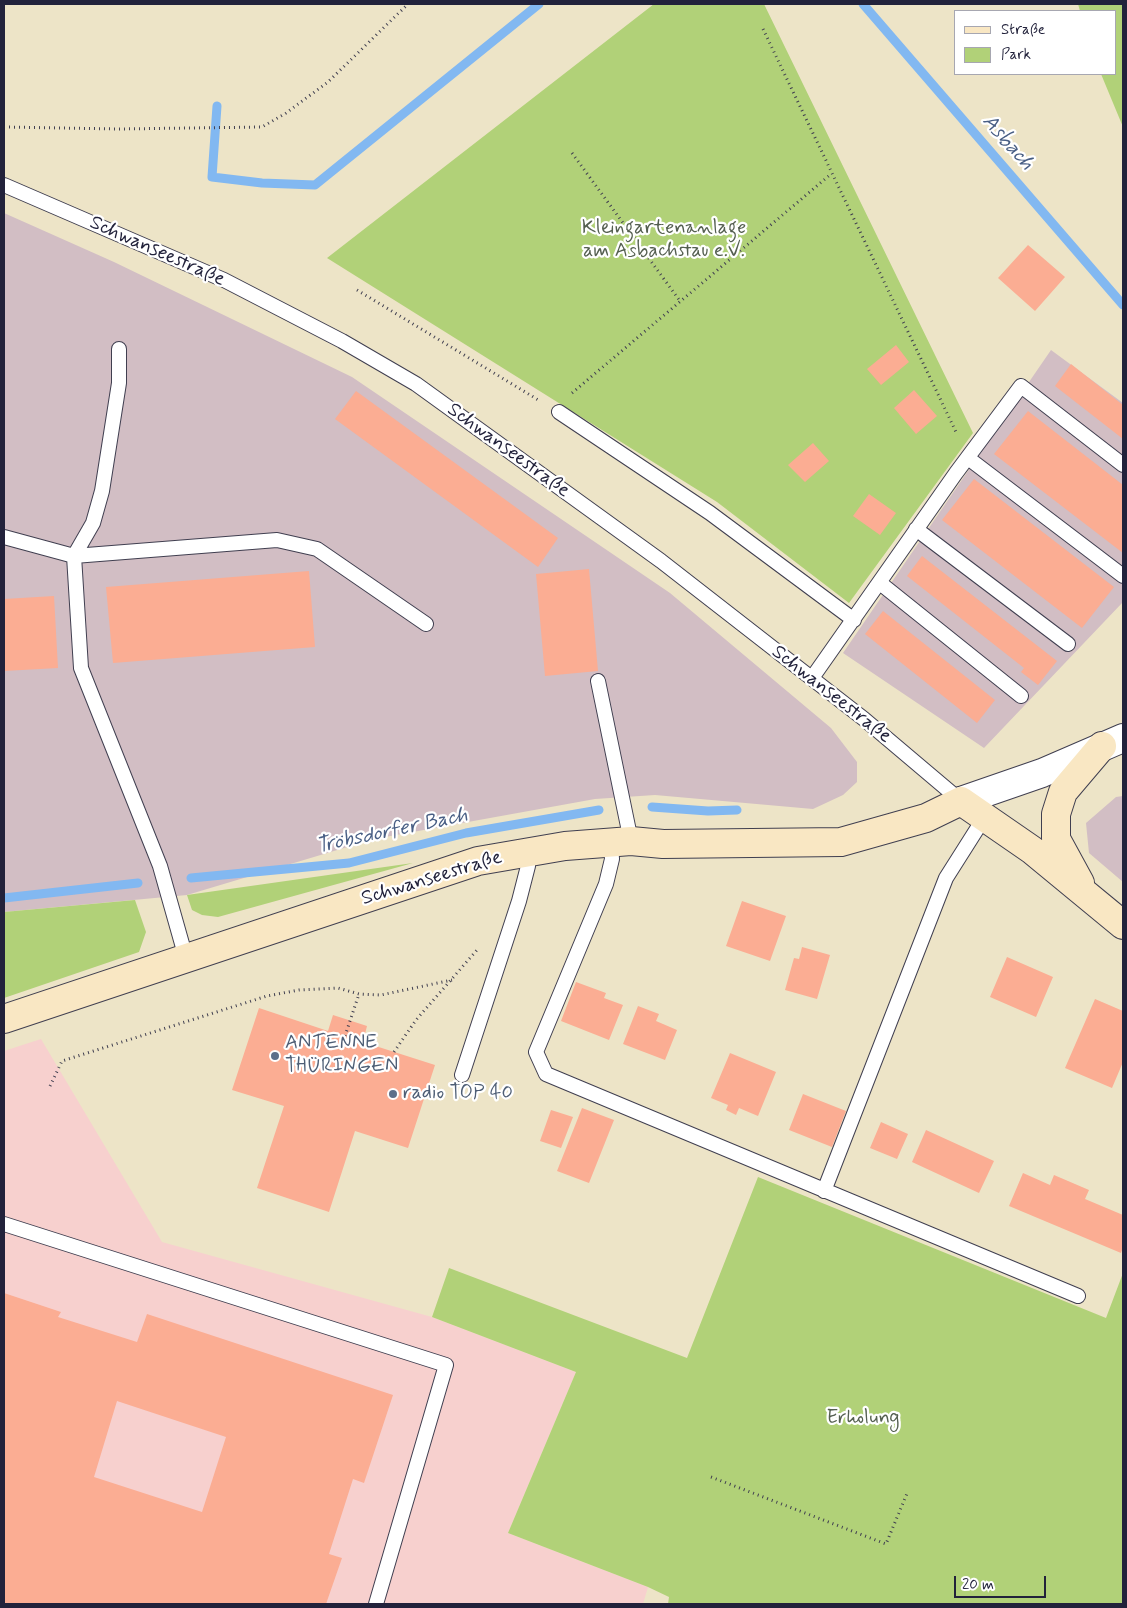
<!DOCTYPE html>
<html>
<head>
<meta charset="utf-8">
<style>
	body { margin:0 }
	#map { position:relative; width:1127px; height:1608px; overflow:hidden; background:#ede4c7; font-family:Mynerve,sans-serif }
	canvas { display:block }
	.frame { position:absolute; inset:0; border:5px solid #22223b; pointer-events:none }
	.legend { position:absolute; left:954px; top:10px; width:162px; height:65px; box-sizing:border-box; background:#fff; border:1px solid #a7a7b1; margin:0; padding:6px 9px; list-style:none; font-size:15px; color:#22223b }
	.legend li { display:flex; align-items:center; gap:10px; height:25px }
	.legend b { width:25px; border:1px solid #a7a7b1 }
	.scale { position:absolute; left:954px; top:1576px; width:92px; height:22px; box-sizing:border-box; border:2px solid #22223b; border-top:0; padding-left:6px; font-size:15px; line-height:18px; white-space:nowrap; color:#22223b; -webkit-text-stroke:4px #fff; paint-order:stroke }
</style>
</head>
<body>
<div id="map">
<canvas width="1127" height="1608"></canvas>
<div class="frame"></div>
<ul class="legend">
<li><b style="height:6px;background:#f9e7c3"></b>Straße</li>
<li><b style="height:14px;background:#b1d178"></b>Park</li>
</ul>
<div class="scale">20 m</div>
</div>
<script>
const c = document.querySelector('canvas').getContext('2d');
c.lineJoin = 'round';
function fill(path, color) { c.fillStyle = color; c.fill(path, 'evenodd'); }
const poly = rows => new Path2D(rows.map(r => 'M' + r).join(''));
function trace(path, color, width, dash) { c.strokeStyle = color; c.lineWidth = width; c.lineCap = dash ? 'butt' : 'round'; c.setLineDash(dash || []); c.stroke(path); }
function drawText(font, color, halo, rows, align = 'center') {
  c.font = font + ' Mynerve,sans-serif'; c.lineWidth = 4.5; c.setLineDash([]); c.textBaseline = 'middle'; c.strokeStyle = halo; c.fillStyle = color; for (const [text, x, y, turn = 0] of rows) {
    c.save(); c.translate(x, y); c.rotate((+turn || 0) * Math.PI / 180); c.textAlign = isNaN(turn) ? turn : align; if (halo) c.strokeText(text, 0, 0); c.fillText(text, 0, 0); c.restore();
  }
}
fill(poly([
	[41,1039,162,1242,432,1317,576,1372,508,1533,648,1587,643,1604,4,1604,4,1051]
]), '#f7d0ce');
fill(poly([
	[4,213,114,262,352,377,670,593,831,728,857,762,857,782,843,795,813,809,655,795,595,799,374,839,187,895,4,912],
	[1051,350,1123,403,1123,602,984,748,843,653],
	[1123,796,1123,882,1089,853,1086,823,1116,797]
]), '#d2bec4');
fill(poly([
	[654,4,764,4,973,433,849,603,717,502,327,258],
	[1078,4,1123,4,1123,127,1101,74,1116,74,1116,11,1080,11],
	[413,863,218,917,202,915,192,910,187,895],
	[135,900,146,932,139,952,4,998,4,912],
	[758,1177,1106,1318,1123,1273,1123,1604,668,1604,669,1597,648,1587,508,1533,576,1372,432,1317,449,1268,687,1358]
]), '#b1d178');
trace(poly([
	[863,4,1123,305],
	[217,106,212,177,262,183,315,185,539,4],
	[652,807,708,811,737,810],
	[191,878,349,863,466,833,599,810],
	[4,898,138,883]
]), '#82b8f1', 9);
fill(poly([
	[1028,245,1065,277,1035,311,998,278],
	[896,345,909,362,881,385,867,369],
	[1071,364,1123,405,1123,439,1055,386],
	[914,390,937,416,916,434,894,408],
	[356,391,558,538,538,567,335,419],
	[1028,411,1123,485,1123,553,994,454],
	[813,443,829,461,805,482,788,465],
	[974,479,1114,587,1082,628,942,520],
	[869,494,896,513,880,535,853,516],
	[922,556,1057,661,1038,685,1021,672,1024,668,907,576],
	[589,569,598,671,545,676,536,574],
	[309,571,315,647,113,663,106,587],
	[54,596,58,668,4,671,4,599],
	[883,611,995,700,977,723,865,634],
	[742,901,786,916,770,961,726,946],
	[802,947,830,955,817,999,785,990,794,958,799,959],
	[1007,957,1053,977,1036,1017,990,997],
	[576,982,606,993,604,998,623,1005,609,1040,561,1021],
	[1095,999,1123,1011,1123,1062,1112,1088,1065,1068],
	[638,1006,659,1014,656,1021,677,1030,665,1060,623,1044],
	[259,1008,328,1031,333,1015,367,1026,363,1042,435,1065,408,1148,355,1131,329,1212,257,1188,284,1106,232,1090],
	[730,1053,776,1072,758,1116,739,1108,736,1115,726,1110,728,1105,711,1098],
	[803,1094,846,1111,832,1147,789,1130],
	[582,1108,614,1120,589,1183,557,1171],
	[551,1110,573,1117,561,1148,540,1141],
	[881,1122,908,1134,897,1159,870,1148],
	[926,1130,994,1161,979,1193,912,1162],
	[1023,1173,1050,1185,1054,1175,1089,1190,1085,1199,1123,1215,1123,1247,1121,1253,1009,1206],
	[4,1293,61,1312,58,1317,137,1342,147,1314,393,1395,364,1483,353,1479,329,1554,342,1558,326,1604,4,1604],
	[117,1401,226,1437,202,1512,94,1477]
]), '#fbad93');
const lane = poly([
	[4,185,224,280,342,341,416,384,661,561,864,719,961,801],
	[559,412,710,513,854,620],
	[968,458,1123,576],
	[916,529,1068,644],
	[4,537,74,556,93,523,102,491,119,383,119,349],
	[880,583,1021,696],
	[812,678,956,473,1021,386,1123,465],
	[598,681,631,841],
	[611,843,612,859,606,884,536,1052,546,1074,1078,1296],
	[186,958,160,866,81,668,74,556,277,540,317,549,426,624],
	[462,1075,519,901,528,866,527,852],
	[824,1191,946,878,984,818],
	[4,1224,446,1365,376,1604]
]);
const street = poly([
	[961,801,1042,773,1123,738]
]);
const secondary = poly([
	[1080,883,1056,839,1056,814,1063,792,1102,746],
	[4,1019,478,861,565,846,631,841,663,844,841,842,926,818,961,801,1032,850,1123,925]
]);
trace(lane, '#403f50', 16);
trace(street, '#403f50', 30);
trace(secondary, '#403f50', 30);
trace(poly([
	[763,29,957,434],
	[4,127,119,129,262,127,286,113,328,82,408,4],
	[572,153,680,301],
	[357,290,540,401],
	[572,393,831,174],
	[345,1036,359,994],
	[394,1052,416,1020,477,950],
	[50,1086,62,1061,267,996,299,990,338,988,359,994,381,995,452,980],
	[711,1477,886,1544,908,1491]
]), '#403f50', 3, [1, 4]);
trace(lane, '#fff', 14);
trace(street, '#fff', 28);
trace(secondary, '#f9e7c3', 28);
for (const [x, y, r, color] of [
	[275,1056,5,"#5c6f8a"],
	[393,1094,5,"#5c6f8a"]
]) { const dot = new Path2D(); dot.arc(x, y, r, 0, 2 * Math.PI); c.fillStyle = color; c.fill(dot); trace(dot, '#fff', 2); }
drawText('20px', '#545f50', '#fff', [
	["Kleingartenanlage",664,229],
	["am Asbachstau e.V.",664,252],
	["Erholung",863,1419]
]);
drawText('20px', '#22223b', '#fff', [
	["Schwanseestraße",157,252,24],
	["Schwanseestraße",508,451,36],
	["Schwanseestraße",831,695,38],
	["Schwanseestraße",432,879,-17]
]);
drawText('20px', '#4e5e75', '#fff', [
	["ANTENNE",285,1044],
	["THÜRINGEN",285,1067],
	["radio TOP 40",403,1094]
], 'left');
drawText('italic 21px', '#485e84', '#fff', [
	["Asbach",1007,143,49],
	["Tröbsdorfer Bach",392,832,-12]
]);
</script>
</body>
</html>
